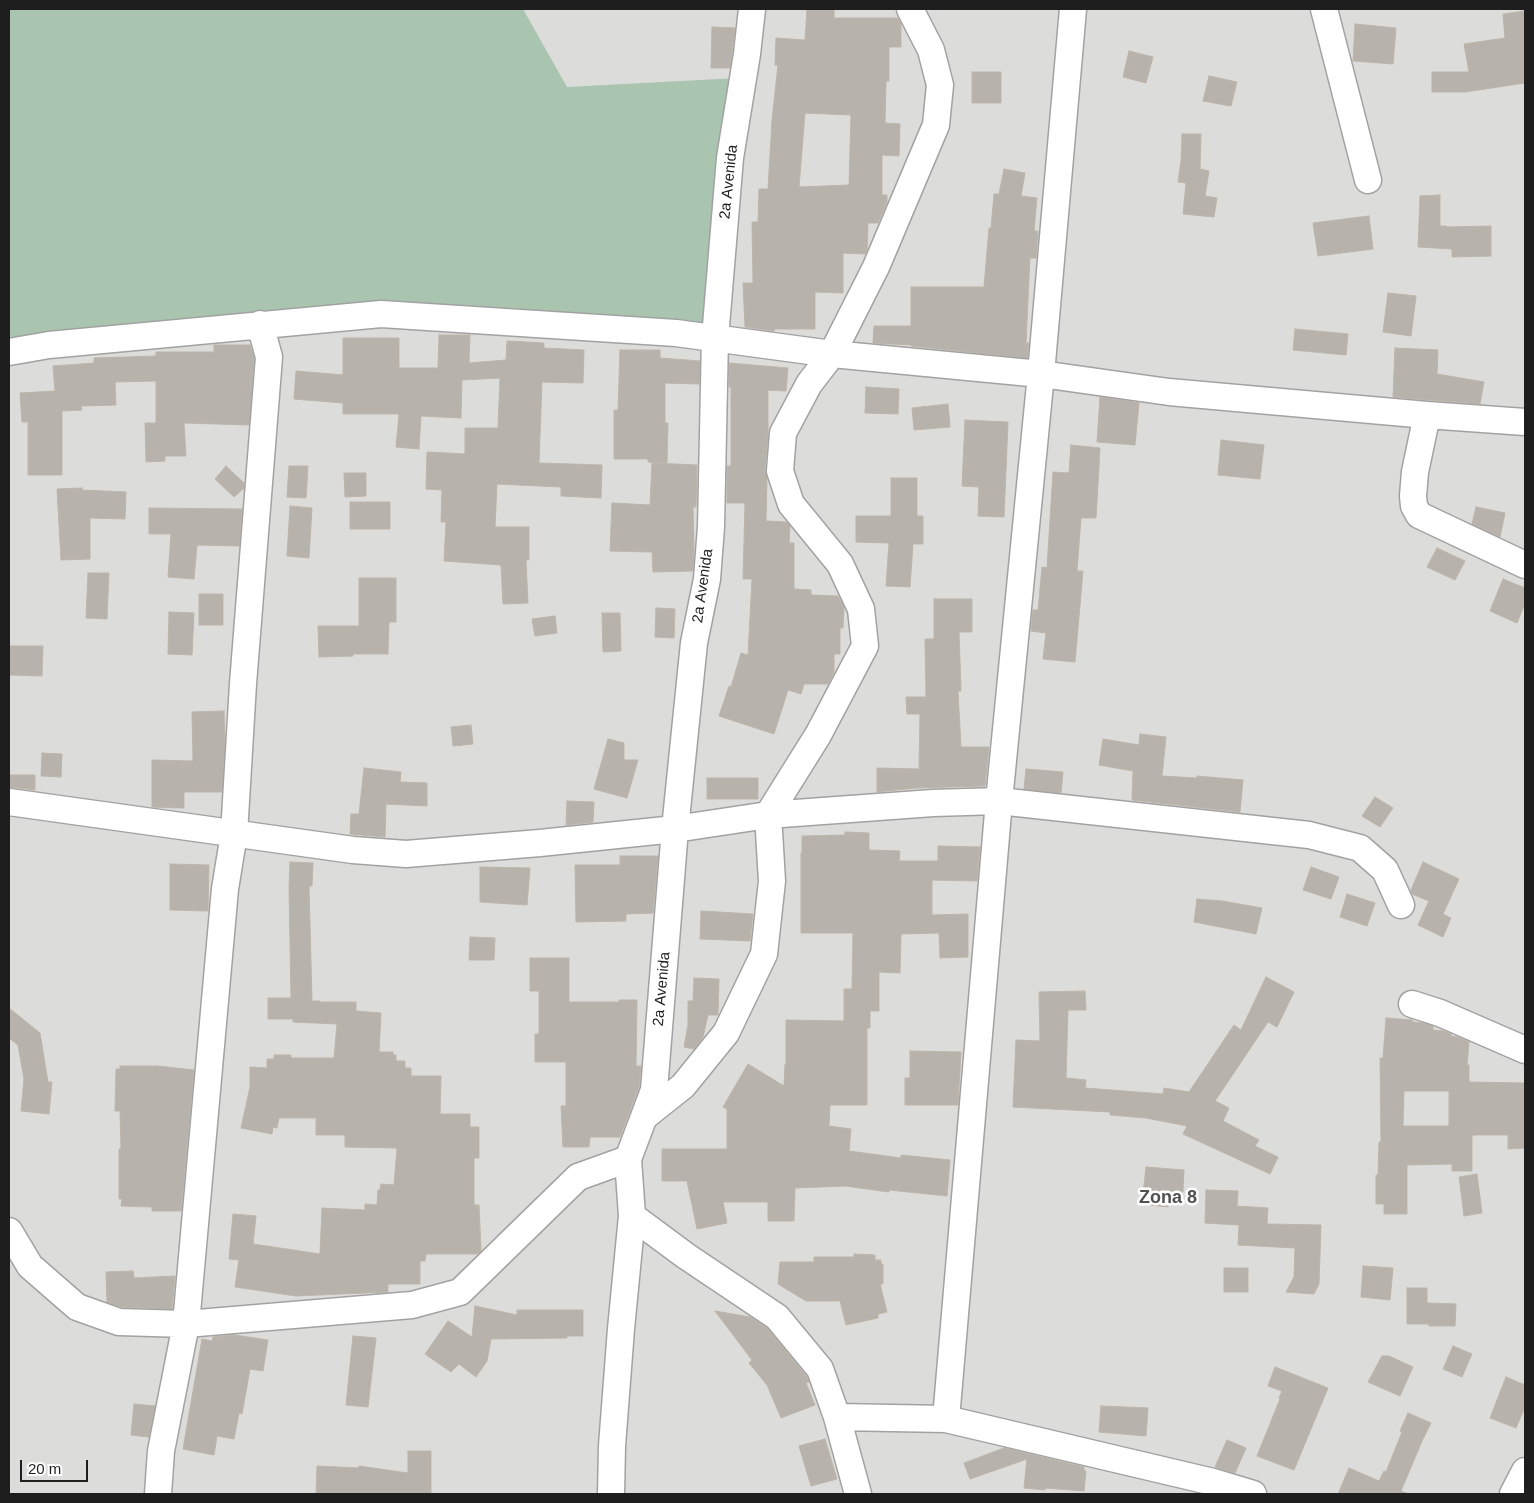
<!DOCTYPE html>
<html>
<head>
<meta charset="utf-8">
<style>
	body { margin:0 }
	#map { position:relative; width:1534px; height:1503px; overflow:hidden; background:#eeece5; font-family:Arial,sans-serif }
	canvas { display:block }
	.frame { position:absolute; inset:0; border:10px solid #1e1e1e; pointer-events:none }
	.scale { position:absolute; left:20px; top:1460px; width:68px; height:22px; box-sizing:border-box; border:2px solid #1e1e1e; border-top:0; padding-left:6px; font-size:15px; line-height:18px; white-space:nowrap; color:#1e1e1e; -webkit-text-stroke:4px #fff; paint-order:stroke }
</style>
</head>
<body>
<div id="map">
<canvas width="1534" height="1503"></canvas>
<div class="frame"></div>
<div class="scale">20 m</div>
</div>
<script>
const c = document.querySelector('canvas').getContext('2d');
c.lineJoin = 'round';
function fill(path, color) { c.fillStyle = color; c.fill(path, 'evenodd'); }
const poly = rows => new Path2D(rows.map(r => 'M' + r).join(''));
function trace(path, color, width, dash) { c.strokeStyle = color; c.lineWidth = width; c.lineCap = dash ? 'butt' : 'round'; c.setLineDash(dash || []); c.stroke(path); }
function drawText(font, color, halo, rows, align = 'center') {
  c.font = font + ' Arial,sans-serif'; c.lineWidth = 5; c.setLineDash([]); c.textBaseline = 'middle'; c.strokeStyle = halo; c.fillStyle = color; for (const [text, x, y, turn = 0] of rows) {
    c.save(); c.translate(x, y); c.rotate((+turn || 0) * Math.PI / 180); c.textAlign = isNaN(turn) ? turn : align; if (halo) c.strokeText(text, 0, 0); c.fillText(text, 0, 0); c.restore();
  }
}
fill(poly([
	[9,9,1525,9,1525,1494,9,1494]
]), '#dcdcdb');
fill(poly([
	[9,9,523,9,567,87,738,78,711,325,407,305,9,339]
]), '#a9c5b0');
const building = poly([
	[807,9,834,9,834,18,898,18,901,24,901,47,889,47,889,81,886,81,885,123,900,124,899,156,882,155,882,195,887,195,887,202,878,223,868,223,867,250,865,254,843,253,843,293,815,292,815,329,774,329,774,331,745,327,743,283,753,283,752,222,758,222,759,189,768,189,772,120,778,65,775,65,776,38,805,40,807,9],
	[805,113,851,115,849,185,799,187,805,113],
	[1525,11,1525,83,1465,92,1432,92,1432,72,1469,72,1464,44,1505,38,1503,14,1525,11],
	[1355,24,1396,28,1393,64,1353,61,1355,24],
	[712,27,735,28,730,68,711,68,712,27],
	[1129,51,1153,57,1146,83,1123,77,1129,51],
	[972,72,1001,72,1001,103,972,103,972,72],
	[1209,76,1237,82,1231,106,1203,101,1209,76],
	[1182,134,1201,134,1200,169,1209,171,1205,196,1217,198,1214,217,1183,214,1186,183,1178,182,1181,161,1182,134],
	[1004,169,1025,173,1021,196,1037,198,1034,231,1038,231,1036,258,1030,258,1026,343,1029,343,1027,358,911,346,911,345,873,343,874,326,911,326,911,287,984,287,989,228,991,228,994,194,999,194,1004,169],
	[1440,195,1440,226,1446,226,1446,227,1491,226,1491,256,1452,257,1452,249,1418,247,1420,196,1440,195],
	[1369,216,1373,249,1318,256,1313,223,1369,216],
	[1388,293,1416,296,1411,336,1383,332,1388,293],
	[1295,329,1348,334,1346,355,1293,350,1295,329],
	[439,335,470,335,469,363,506,360,507,341,544,343,544,348,584,350,583,383,542,382,539,463,602,465,601,498,561,496,561,487,497,484,495,527,529,527,529,560,526,560,528,603,503,604,501,565,444,561,446,522,441,522,442,490,426,489,427,452,465,454,465,428,498,428,500,378,462,380,461,418,421,416,419,449,396,447,399,414,343,414,343,403,294,399,296,371,343,375,343,338,399,338,399,368,438,368,439,335],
	[214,345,250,345,254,358,249,425,184,423,186,456,165,456,165,461,146,462,145,423,156,423,156,381,115,382,116,405,81,406,82,410,62,411,62,475,28,475,28,422,22,422,20,393,55,391,53,366,94,363,94,358,156,356,156,352,214,352,214,345],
	[1395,348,1438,350,1437,374,1484,382,1480,404,1393,397,1395,348],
	[620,350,660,350,660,358,700,361,699,384,665,383,665,423,668,423,667,463,648,462,648,459,614,459,614,410,618,410,620,350],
	[729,363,788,368,786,391,768,390,768,433,765,470,767,478,766,521,786,522,790,526,789,543,794,543,794,589,811,590,811,595,838,596,844,607,843,628,840,628,840,654,834,654,834,672,828,684,804,684,801,694,788,690,774,734,719,716,729,686,731,687,741,653,748,655,752,579,743,579,745,503,727,503,727,466,731,466,731,387,729,387,729,363],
	[866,387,899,389,898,414,865,413,866,387],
	[1100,397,1139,403,1135,445,1097,442,1100,397],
	[948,404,950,427,914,430,912,408,948,404],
	[965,420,1008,422,1004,517,978,516,979,487,962,486,965,420],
	[1221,440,1264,445,1260,479,1218,475,1221,440],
	[1071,445,1100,448,1096,518,1081,518,1077,571,1083,571,1075,662,1043,659,1046,633,1031,631,1033,610,1038,610,1042,567,1047,568,1053,472,1069,473,1071,445],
	[652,463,697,465,696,507,693,507,694,550,693,571,653,572,652,552,610,551,612,503,650,505,652,463],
	[226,466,244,483,244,488,234,497,215,479,226,466],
	[289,466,308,466,306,498,287,497,289,466],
	[344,473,366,473,366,496,345,497,344,473],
	[891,478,917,478,917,516,923,516,923,544,913,544,910,587,886,586,889,543,856,542,856,516,891,516,891,478],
	[82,488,82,490,126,492,125,519,90,518,90,559,61,560,57,489,82,488],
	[350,502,390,502,390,529,350,529,350,502],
	[290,506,312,508,309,558,287,556,290,506],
	[1476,507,1505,513,1500,537,1472,524,1476,507],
	[149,508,242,509,239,546,197,545,194,579,168,577,171,534,149,534,149,508],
	[1437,548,1465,561,1455,580,1427,567,1437,548],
	[88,573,109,573,107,619,86,618,88,573],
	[359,578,396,578,396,622,389,622,388,654,353,654,353,656,319,657,318,626,359,626,359,578],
	[1503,579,1525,588,1525,603,1517,623,1490,611,1503,579],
	[199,594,223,594,223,625,199,625,199,594],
	[934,599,972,599,972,632,959,632,961,691,958,691,961,747,989,747,985,786,916,788,877,792,877,768,919,769,920,714,907,714,906,697,926,697,925,639,934,639,934,599],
	[656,608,675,609,674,638,655,637,656,608],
	[169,612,194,613,192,655,168,654,169,612],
	[602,613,620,613,621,651,603,652,602,613],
	[555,616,557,633,535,636,532,619,555,616],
	[9,646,43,646,42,676,9,675,9,646],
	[224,711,225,742,222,792,184,792,184,808,152,807,152,760,193,761,192,712,224,711],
	[471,725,473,744,453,746,451,727,471,725],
	[1140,734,1166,737,1162,776,1197,778,1197,776,1243,780,1240,812,1132,800,1133,771,1099,765,1103,739,1139,745,1140,734],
	[608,739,624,743,624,760,638,760,627,798,594,789,608,739],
	[42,753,62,754,61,777,41,776,42,753],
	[364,768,401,772,400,782,427,783,427,806,386,804,385,837,350,834,351,814,359,814,364,768],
	[1026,769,1063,772,1061,793,1024,789,1026,769],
	[9,775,35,775,35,790,9,787,9,775],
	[707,778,758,778,758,799,707,799,707,778],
	[1375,797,1393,808,1380,827,1362,816,1375,797],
	[567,801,594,802,593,822,566,825,567,801],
	[845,832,869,833,869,850,900,851,899,861,938,861,938,846,980,847,977,881,932,880,932,915,968,914,968,957,940,958,939,933,901,934,900,973,879,972,879,1011,870,1011,870,1028,867,1028,867,1105,830,1105,829,1126,851,1129,849,1151,901,1158,901,1155,950,1160,947,1196,889,1190,889,1192,845,1186,795,1188,794,1221,768,1221,768,1202,723,1202,727,1223,697,1229,687,1181,662,1181,662,1149,727,1149,727,1109,723,1107,748,1064,784,1086,785,1064,786,1064,786,1020,844,1021,844,989,852,989,853,933,801,933,801,853,802,853,802,836,845,835,845,832],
	[620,856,658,856,653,913,626,914,626,921,576,922,575,865,620,865,620,856],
	[290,862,313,863,312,886,309,886,312,1001,320,1001,320,1002,356,1002,356,1011,381,1013,379,1052,393,1052,393,1055,396,1055,396,1061,405,1061,405,1068,411,1068,411,1076,441,1076,440,1114,470,1114,470,1127,479,1127,479,1158,474,1158,474,1205,479,1205,481,1251,477,1254,426,1254,425,1261,420,1261,420,1284,388,1284,388,1292,296,1296,235,1287,239,1260,229,1259,233,1214,256,1216,253,1244,320,1254,322,1208,365,1210,365,1204,377,1205,378,1190,380,1190,381,1184,394,1185,397,1148,345,1147,345,1135,316,1135,316,1118,279,1118,277,1128,273,1127,272,1134,241,1128,250,1087,250,1067,267,1068,267,1059,274,1059,274,1055,291,1055,291,1058,334,1058,337,1024,293,1022,293,1019,268,1019,268,998,291,998,289,888,290,862],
	[1423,862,1459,879,1443,914,1451,918,1443,937,1418,925,1429,901,1412,894,1411,890,1423,862],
	[170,864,209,865,208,911,170,910,170,864],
	[480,867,530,868,527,905,480,902,480,867],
	[1311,867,1339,877,1331,899,1303,890,1311,867],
	[1347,894,1375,903,1367,926,1340,917,1347,894],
	[1197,899,1222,901,1262,908,1256,934,1194,922,1197,899],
	[701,911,753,914,750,941,700,939,701,911],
	[470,937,495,938,494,960,469,960,470,937],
	[530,958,569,958,569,1002,619,1002,619,1000,637,1000,636,1066,641,1066,639,1087,620,1137,590,1137,589,1147,563,1147,561,1106,566,1106,566,1062,535,1062,535,1034,539,1034,539,991,530,991,530,958],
	[1266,977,1294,992,1277,1027,1268,1022,1215,1101,1229,1108,1223,1121,1259,1140,1255,1146,1278,1157,1270,1174,1183,1134,1187,1126,1146,1118,1110,1115,1110,1112,1013,1107,1016,1040,1040,1041,1039,992,1085,991,1086,1010,1068,1010,1066,1078,1086,1080,1085,1088,1163,1094,1164,1088,1189,1092,1234,1025,1241,1030,1266,977],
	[694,978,719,979,718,1015,708,1015,703,1037,694,1049,684,1047,688,1025,688,1001,693,1001,694,978],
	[9,1008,40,1033,48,1082,52,1082,49,1114,21,1111,24,1079,18,1045,9,1038,9,1008],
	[1386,1018,1412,1020,1413,1022,1423,1023,1433,1026,1433,1030,1443,1031,1451,1034,1451,1036,1457,1037,1469,1042,1467,1065,1469,1065,1469,1082,1525,1083,1525,1148,1508,1149,1508,1135,1474,1135,1472,1136,1472,1171,1452,1171,1452,1164,1407,1165,1407,1214,1384,1214,1384,1204,1376,1204,1376,1175,1378,1175,1379,1142,1381,1142,1380,1058,1383,1058,1386,1018],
	[1404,1091,1449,1091,1449,1126,1403,1126,1404,1091],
	[910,1051,961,1052,958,1105,905,1105,905,1078,910,1078,910,1051],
	[120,1066,158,1066,194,1070,181,1211,152,1211,152,1207,121,1206,122,1199,119,1199,119,1149,121,1149,120,1111,115,1111,116,1069,120,1069,120,1066],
	[1146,1167,1184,1170,1183,1192,1169,1191,1168,1207,1142,1204,1146,1167],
	[1477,1174,1482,1213,1464,1216,1459,1177,1477,1174],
	[1206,1190,1238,1191,1237,1206,1268,1208,1267,1224,1321,1225,1319,1284,1314,1294,1286,1292,1294,1277,1295,1248,1238,1245,1239,1225,1205,1223,1206,1190],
	[854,1254,875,1255,875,1260,881,1260,881,1264,883,1264,883,1284,880,1284,887,1312,878,1314,878,1318,846,1325,840,1301,806,1301,778,1284,780,1262,814,1262,814,1257,854,1257,854,1254],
	[1363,1266,1393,1268,1390,1300,1361,1297,1363,1266],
	[1224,1268,1248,1268,1248,1292,1224,1292,1224,1268],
	[133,1271,134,1278,175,1276,172,1309,122,1307,107,1302,106,1272,133,1271],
	[1407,1288,1427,1288,1427,1303,1456,1304,1455,1326,1429,1326,1429,1324,1407,1324,1407,1288],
	[475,1306,517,1315,517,1310,583,1310,583,1336,567,1336,567,1338,491,1339,487,1361,476,1377,459,1364,451,1372,425,1354,448,1321,472,1337,475,1306],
	[715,1311,750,1317,767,1328,807,1377,809,1382,806,1383,815,1405,781,1418,767,1385,749,1363,752,1360,715,1311],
	[234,1335,268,1340,263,1371,250,1369,242,1414,239,1413,234,1439,217,1436,214,1455,183,1449,202,1339,212,1341,213,1337,234,1335],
	[353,1336,376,1338,368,1407,346,1405,353,1336],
	[1453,1346,1472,1354,1462,1377,1443,1369,1453,1346],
	[1382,1356,1389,1356,1413,1367,1400,1396,1368,1382,1382,1356],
	[1275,1367,1328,1388,1294,1470,1257,1456,1280,1399,1279,1398,1282,1391,1268,1386,1275,1367],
	[1506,1377,1525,1385,1525,1407,1516,1428,1490,1418,1506,1377],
	[134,1404,155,1406,149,1437,131,1435,134,1404],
	[1101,1406,1148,1408,1146,1436,1099,1432,1101,1406],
	[1408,1413,1431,1423,1422,1441,1401,1491,1409,1494,1338,1494,1349,1468,1379,1481,1384,1471,1386,1472,1402,1432,1400,1431,1408,1413],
	[825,1439,837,1479,811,1486,799,1446,825,1439],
	[1227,1440,1246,1448,1235,1473,1215,1467,1227,1440],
	[1004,1448,1084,1467,1084,1471,1086,1471,1084,1491,1045,1488,1045,1490,1024,1488,1027,1459,970,1479,964,1463,1004,1448],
	[408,1451,431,1451,431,1494,316,1494,317,1466,358,1468,359,1466,408,1473,408,1451]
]);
fill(building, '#b7b2ab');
trace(building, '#bfb5a9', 1);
const minor = poly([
	[752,9,747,54,730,158,715,338,711,527,707,579,694,643,675,829,654,1090,628,1159,632,1216,686,1256,777,1317,820,1369,837,1417,858,1494],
	[1324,9,1368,180],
	[9,352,49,345,381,314,676,333,832,354,1041,374,1169,392,1427,415,1525,422],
	[1427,415,1415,472,1413,496,1414,506,1419,515,1525,565],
	[9,802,353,850,406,854,540,843,675,829,768,815,933,803,999,801,1309,835,1360,848,1385,870,1401,905],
	[1412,1004,1440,1013,1525,1050],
	[644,1117,683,1086,726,1033,764,954,772,881,768,815,818,735,865,646,861,609,840,564,791,504,780,471,783,433,809,384,832,354,876,267,936,125,940,85,931,50,910,9],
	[9,1231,30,1266,77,1307,119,1322,186,1324,412,1305,460,1292,578,1177,628,1159],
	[837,1417,946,1419,1213,1482,1253,1494],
	[946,1419,999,801,1041,374,1073,9],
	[158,1494,161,1451,186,1324,225,889,234,834,243,684,269,357,260,324],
	[611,1494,612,1446,621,1329,632,1216],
	[1513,1494,1525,1471]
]);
trace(minor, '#a2a2a2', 29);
trace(minor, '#fff', 26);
drawText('15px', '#1e1e1e', '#fff', [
	["2a Avenida",729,182,-84],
	["2a Avenida",703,586,-82],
	["2a Avenida",662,989,-85]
]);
drawText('bold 18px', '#515151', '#fff', [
	["Zona 8",1168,1198]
]);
</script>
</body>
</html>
